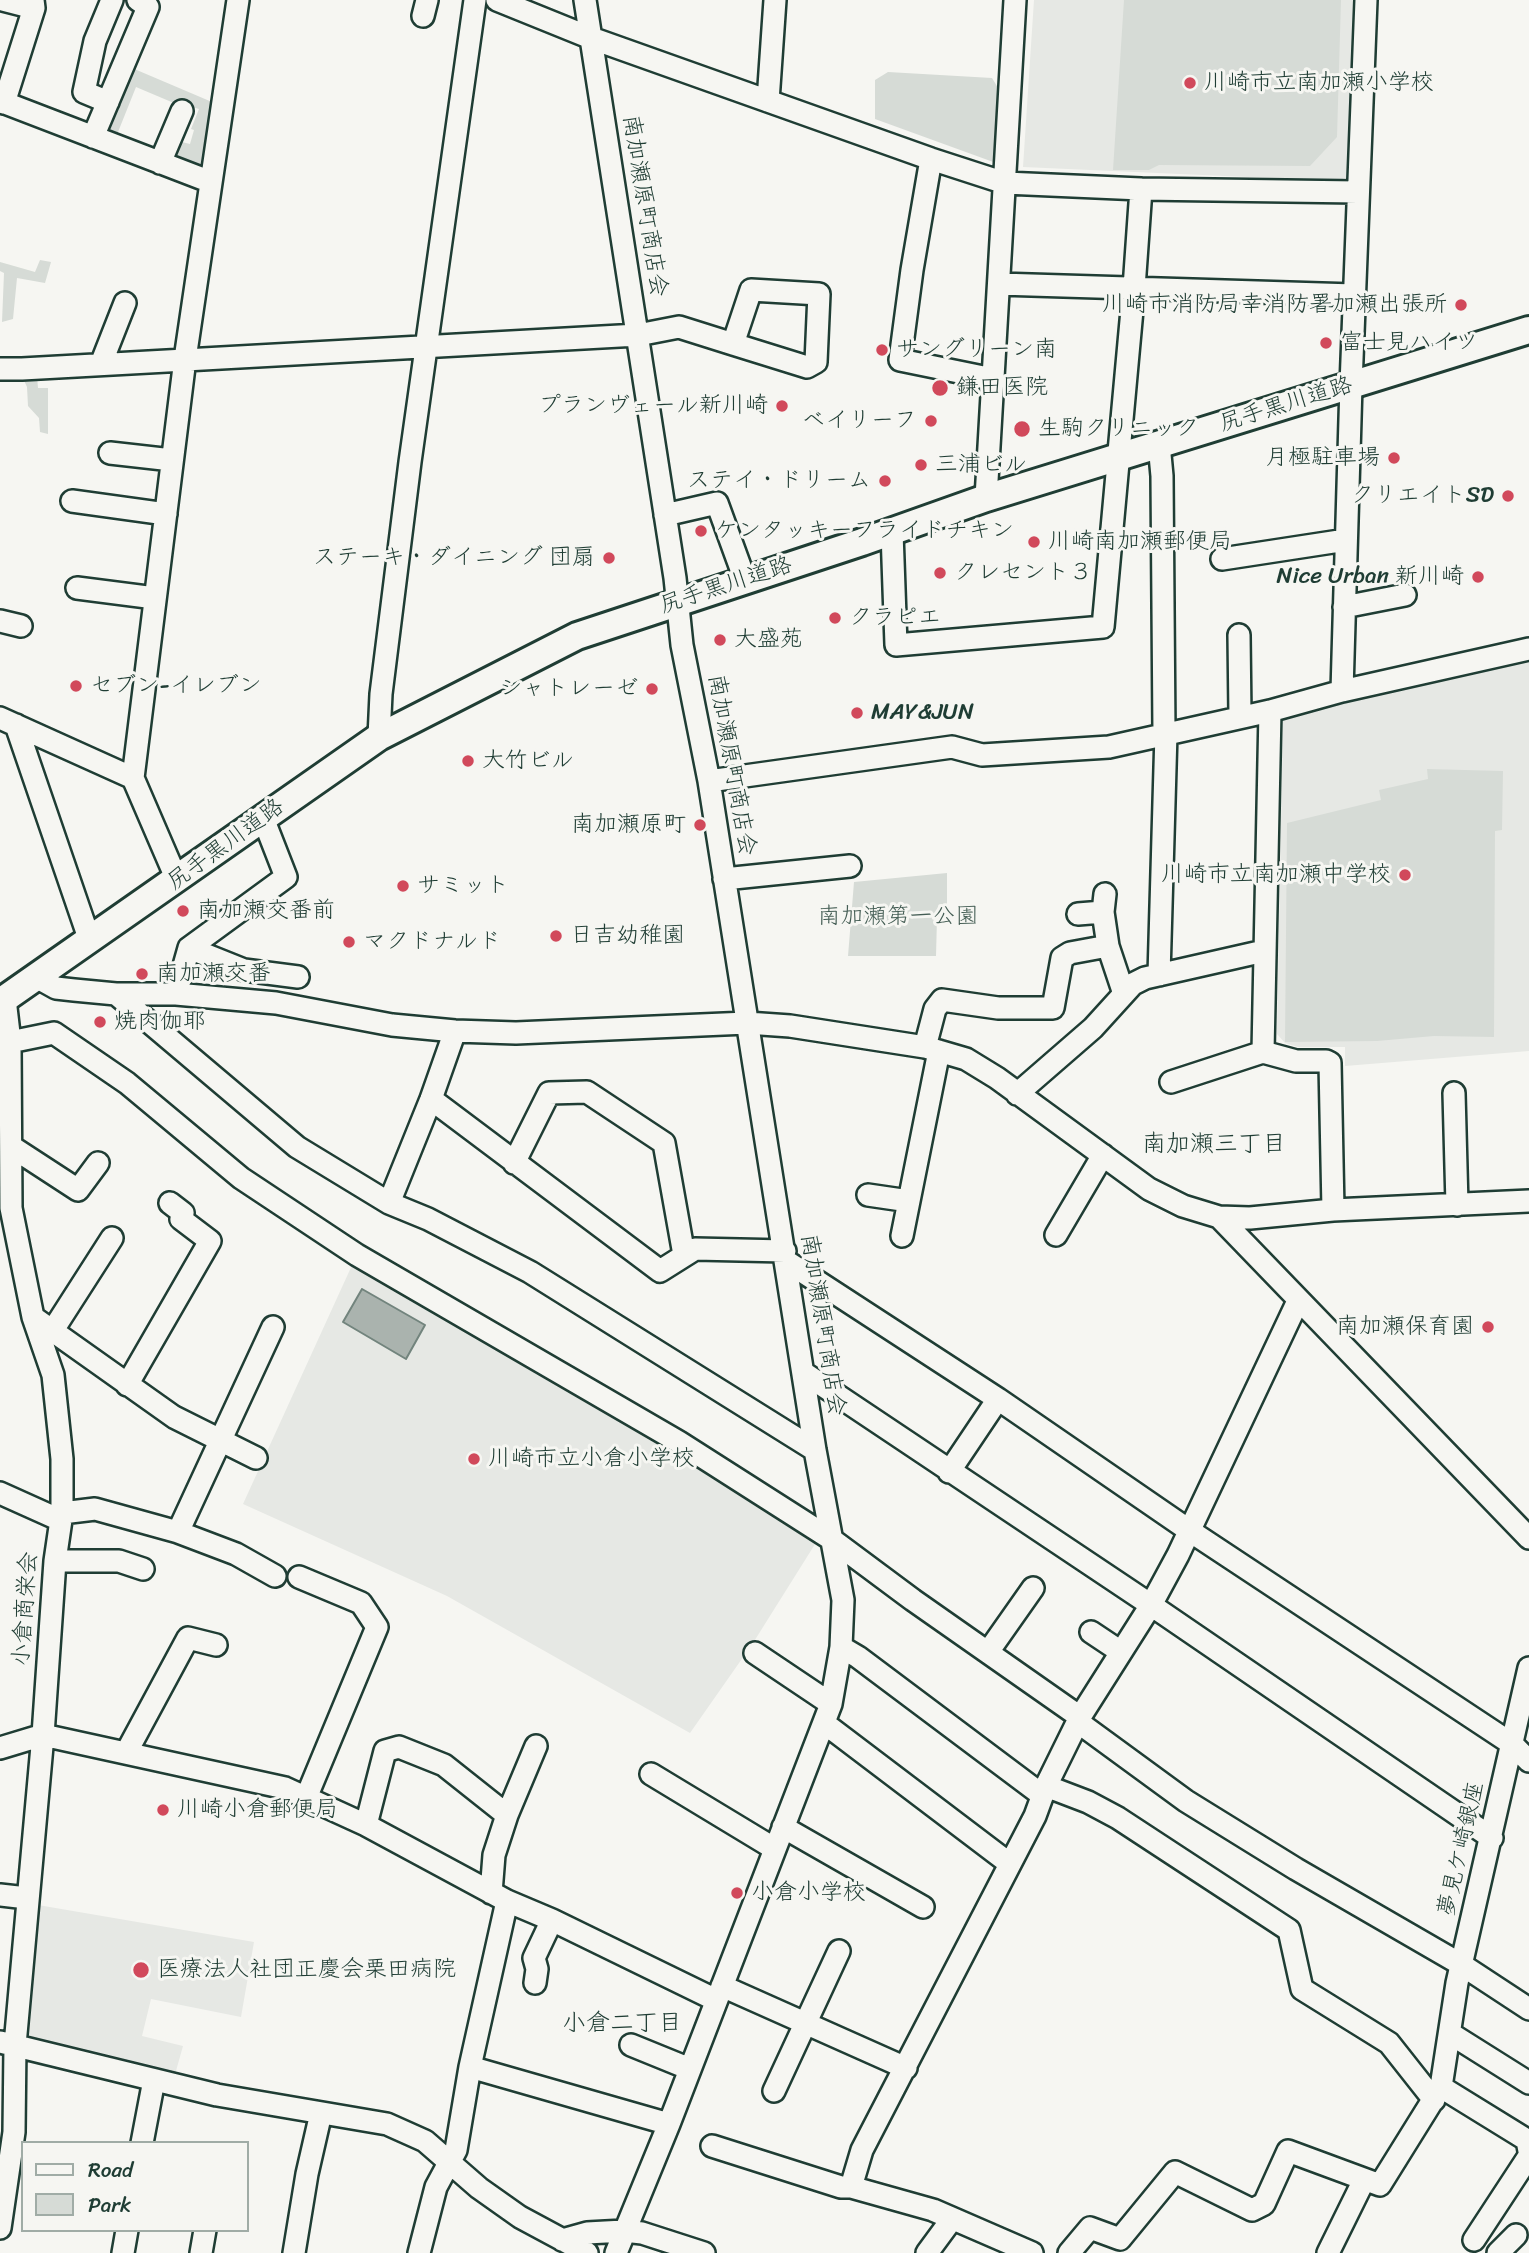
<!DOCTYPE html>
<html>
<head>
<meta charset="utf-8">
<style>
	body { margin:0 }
	#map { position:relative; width:1529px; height:2253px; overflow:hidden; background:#f6f6f2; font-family:Sriracha,sans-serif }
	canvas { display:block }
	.legend { position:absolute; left:21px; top:2141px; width:228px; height:91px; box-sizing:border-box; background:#f6f6f2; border:2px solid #a0aca6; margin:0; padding:9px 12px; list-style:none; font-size:21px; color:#1f3d34 }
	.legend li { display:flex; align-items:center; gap:14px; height:35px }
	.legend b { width:35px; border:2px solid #a0aca6 }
</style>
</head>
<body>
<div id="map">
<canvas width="1529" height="2253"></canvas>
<ul class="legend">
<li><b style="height:9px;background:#f6f6f2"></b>Road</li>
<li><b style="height:19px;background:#d6dbd6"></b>Park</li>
</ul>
</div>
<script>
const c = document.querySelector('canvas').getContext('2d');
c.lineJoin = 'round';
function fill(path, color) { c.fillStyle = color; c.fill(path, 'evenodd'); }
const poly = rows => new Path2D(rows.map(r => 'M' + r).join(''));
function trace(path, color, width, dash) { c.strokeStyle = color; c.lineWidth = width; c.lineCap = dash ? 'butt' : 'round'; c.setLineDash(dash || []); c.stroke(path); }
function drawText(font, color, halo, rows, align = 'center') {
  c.font = font + ' Sriracha,"Klee One",sans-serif'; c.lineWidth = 6; c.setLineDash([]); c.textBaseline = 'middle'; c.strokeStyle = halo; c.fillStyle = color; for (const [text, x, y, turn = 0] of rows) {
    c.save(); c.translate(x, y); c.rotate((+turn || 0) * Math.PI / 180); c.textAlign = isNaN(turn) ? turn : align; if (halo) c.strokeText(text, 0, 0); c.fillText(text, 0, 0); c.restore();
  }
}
fill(poly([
	[1034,0,1355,0,1348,177,1337,181,1023,167],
	[1529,659,1529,1051,1345,1066,1345,1047,1298,1047,1285,1043,1277,1034,1283,717],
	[353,1263,612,1414,817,1541,753,1643,690,1733,447,1596,243,1504],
	[38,1905,254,1942,241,2017,151,1999,142,2036,183,2046,174,2078,31,2046,26,2037]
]), '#e6e8e4');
fill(poly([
	[1124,0,1341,0,1337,137,1310,166,1159,165,1149,170,1113,170],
	[132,68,212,102,203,167,196,171,171,155,178,141,190,144,194,130,191,129,199,109,189,106,188,109,136,87,116,137,110,135,107,124],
	[888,72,992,78,1003,96,996,163,875,119,875,80],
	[40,260,51,262,45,283,17,278,13,319,2,322,4,273,0,271,0,262,35,272],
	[22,376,37,376,38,388,48,388,48,434,40,432,39,418,28,406,27,387],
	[1427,769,1503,771,1502,830,1495,831,1494,1037,1434,1036,1377,1041,1285,1042,1287,823,1381,800,1379,790,1428,779],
	[947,873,947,916,937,918,936,956,848,956,854,882]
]), '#d6dbd6');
const water = poly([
	[362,1289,425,1325,406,1359,343,1322,362,1289]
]);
fill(water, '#aab3ae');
trace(water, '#72847d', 2);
const minor = poly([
	[3,0,34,8],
	[497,0,591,38,931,159,1005,183,1141,189,1358,192],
	[585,0,675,578,682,645,709,781,815,1450,843,1600,841,1647,831,1704,669,2124,616,2253],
	[423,16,427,0],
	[0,101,211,182],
	[768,101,775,0],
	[108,102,84,92,95,41,112,0],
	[4,103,34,8,33,0],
	[93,137,148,7,138,0],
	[931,159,912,270,900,360,993,379],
	[160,163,182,111],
	[999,284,1354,295],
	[101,364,125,303],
	[0,369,22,369,638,335,679,327,733,344,807,367,816,362,819,294,751,290,733,344],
	[1159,444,1162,476,1164,734],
	[110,453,172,460],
	[986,498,1015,0],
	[72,501,166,514],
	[665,515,717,503,745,580],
	[892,532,896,645,1103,627,1134,288,1141,189],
	[1222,559,1346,540],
	[77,588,155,598],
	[1344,607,1405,595],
	[0,621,21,626],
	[1239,635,1240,716],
	[1342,691,1351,385,1366,0],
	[1270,711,1263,1052,1296,1061,1326,1061,1330,1063,1333,1210],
	[0,718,133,778],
	[16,725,90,941],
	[379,737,381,694,410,462,475,0],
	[709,781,952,747,982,755,1109,747,1270,711,1342,691,1529,649],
	[724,879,850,866],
	[177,880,133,778,185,359,238,0],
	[1105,894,1103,912,1108,946],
	[1078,914,1103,912],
	[189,948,244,970,298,977],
	[1159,975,1166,733],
	[38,978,56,988,74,990,116,994,176,994,276,1003,392,1025,455,1031,516,1033,747,1023,790,1026,925,1047,966,1059,997,1078,1149,1189,1183,1206,1219,1217,1250,1218,1333,1210,1529,1201],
	[116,994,297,1147,389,1203,428,1219,530,1272,815,1450],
	[176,994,189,948,286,877,263,818],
	[10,1042,54,1033,127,1083,241,1178,357,1255,679,1442,831,1539,913,1600,1080,1717],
	[925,1047,935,1009,942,1000,998,1008,1053,1008,1062,958,1070,953,1108,946,1124,994],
	[1171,1082,1263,1052],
	[1454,1093,1457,1205],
	[1017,1094,1093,1028,1133,984,1145,978,1264,951],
	[431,1099,660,1271,695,1249,785,1251],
	[12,1147,78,1190,98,1163],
	[514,1163,549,1093,587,1092,664,1143,684,1255],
	[868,1195,909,1201],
	[389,1203,431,1099,455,1031],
	[1219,1217,1529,1538],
	[1056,1235,1103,1155],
	[902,1236,939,1051],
	[786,1261,998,1399,1190,1531,1512,1744,1529,1761],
	[33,1317,174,1417,256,1458],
	[53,1330,112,1238],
	[804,1373,1151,1605,1492,1838],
	[127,1385,210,1241,181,1219,183,1213,170,1203],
	[949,1472,998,1399],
	[0,1493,60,1520],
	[62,1513,95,1509,178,1532,236,1554,275,1576],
	[178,1532,273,1327],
	[55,1561,119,1561,143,1569],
	[299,1577,361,1603,377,1627,306,1798],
	[1091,1632,1121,1652],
	[841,1647,858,1657,1042,1795],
	[988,1652,1033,1588],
	[755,1653,831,1704],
	[1078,1722,1186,1801,1296,1869,1462,1965,1529,2009],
	[824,1723,1010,1864],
	[0,1748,43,1735,285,1788,366,1825,507,1901,552,1920,716,2000],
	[126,1753,188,1638,216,1645],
	[651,1774,775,1849],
	[1046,1786,1088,1802,1118,1818,1289,1930,1302,1989,1389,2043,1434,2100],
	[366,1825,385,1751,399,1747,444,1765,507,1815],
	[783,1827,923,1907],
	[491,1893,494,1855,507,1815,536,1746],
	[0,1895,27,1898],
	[535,1983,537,1969,534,1958,552,1920],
	[722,1986,906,2068],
	[1451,2034,1529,2083],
	[0,2042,217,2095,387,2124,425,2141,479,2188,520,2217,587,2253],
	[631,2045,690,2069],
	[470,2067,669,2124],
	[1441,2087,1527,2140,1529,2151],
	[774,2091,839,1951],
	[142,2143,154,2080],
	[712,2146,841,2187,851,2187],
	[0,2228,14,2132,15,2045,43,1735,55,1561,62,1513,62,1459,53,1375,33,1317,11,1208,10,1042,5,999],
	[562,2240,587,2233,624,2231,642,2233,704,2253],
	[1474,2240,1529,2156],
	[123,2253,127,2230],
	[201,2253,205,2230],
	[294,2253,307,2174,321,2113],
	[419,2253,436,2187,456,2150,470,2067,507,1901],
	[927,2253,952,2219],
	[1032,2253,933,2210,851,2187,862,2150,1035,1816,1046,1786,1080,1717,1151,1605,1178,1555,1298,1301],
	[1069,2253,1090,2228,1120,2239,1175,2172,1252,2210,1264,2204,1288,2151,1380,2185,1441,2087,1457,1983,1529,1668],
	[1328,2253,1364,2180],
	[1498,2253,1516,2235]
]);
const major = poly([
	[0,1002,379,737,577,636,862,542,986,498,1529,330]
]);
trace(minor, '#1f3d34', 26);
trace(major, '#1f3d34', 32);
trace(minor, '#f6f6f2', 21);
trace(major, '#f6f6f2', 26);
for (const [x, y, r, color] of [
	[1190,83,7,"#d1495b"],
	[1461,305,7,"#d1495b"],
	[1326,343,7,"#d1495b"],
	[882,350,7,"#d1495b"],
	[940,388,9,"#d1495b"],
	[782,406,7,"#d1495b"],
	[931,421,7,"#d1495b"],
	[1022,429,9,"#d1495b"],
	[1394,458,7,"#d1495b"],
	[921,465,7,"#d1495b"],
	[885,481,7,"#d1495b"],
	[1508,496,7,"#d1495b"],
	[701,531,7,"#d1495b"],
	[1034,542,7,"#d1495b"],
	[609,558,7,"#d1495b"],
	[940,573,7,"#d1495b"],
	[1478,577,7,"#d1495b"],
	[835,618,7,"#d1495b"],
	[720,640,7,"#d1495b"],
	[76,686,7,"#d1495b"],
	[652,689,7,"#d1495b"],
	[857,713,7,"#d1495b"],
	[468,761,7,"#d1495b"],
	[700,825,7,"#d1495b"],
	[1405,875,7,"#d1495b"],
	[403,886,7,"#d1495b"],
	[183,911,7,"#d1495b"],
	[556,936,7,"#d1495b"],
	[349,942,7,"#d1495b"],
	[142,974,7,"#d1495b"],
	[100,1022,7,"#d1495b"],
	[1488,1327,7,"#d1495b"],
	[474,1459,7,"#d1495b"],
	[163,1810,7,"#d1495b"],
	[737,1893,7,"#d1495b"],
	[141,1970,9,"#d1495b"]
]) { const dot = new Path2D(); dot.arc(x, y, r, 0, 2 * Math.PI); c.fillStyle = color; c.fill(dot); trace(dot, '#f6f6f2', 2.5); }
drawText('23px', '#1f3d34', '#f6f6f2', [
	["川崎市立南加瀬小学校",1204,83],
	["川崎市消防局幸消防署加瀬出張所",1447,305,"right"],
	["富士見ハイツ",1340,343],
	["サングリーン南",896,350],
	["鎌田医院",956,388],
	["プランヴェール新川崎",768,406,"right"],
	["ベイリーフ",917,421,"right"],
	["生駒クリニック",1038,429],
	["月極駐車場",1380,458,"right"],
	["三浦ビル",935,465],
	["ステイ・ドリーム",871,481,"right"],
	["クリエイトSD",1494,496,"right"],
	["ケンタッキーフライドチキン",715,531],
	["川崎南加瀬郵便局",1048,542],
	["ステーキ・ダイニング 団扇",595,558,"right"],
	["クレセント３",954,573],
	["Nice Urban 新川崎",1464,577,"right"],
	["クラピエ",849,618],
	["大盛苑",734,640],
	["セブン-イレブン",90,686],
	["シャトレーゼ",638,689,"right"],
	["MAY&JUN",871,713],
	["大竹ビル",482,761],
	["南加瀬原町",686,825,"right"],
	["川崎市立南加瀬中学校",1391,875,"right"],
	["サミット",417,886],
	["南加瀬交番前",197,911],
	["日吉幼稚園",570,936],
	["マクドナルド",363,942],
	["南加瀬交番",156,974],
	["焼肉伽耶",114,1022],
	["南加瀬保育園",1474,1327,"right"],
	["川崎市立小倉小学校",488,1459],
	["川崎小倉郵便局",177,1810],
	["小倉小学校",751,1893],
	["医療法人社団正慶会栗田病院",157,1970]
], 'left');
drawText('23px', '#1f3d34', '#f6f6f2', [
	["南加瀬原町商店会",644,206,81],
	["尻手黒川道路",1286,405,-17],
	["尻手黒川道路",726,586,-18],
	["南加瀬原町商店会",731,765,80],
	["尻手黒川道路",226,845,-36],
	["南加瀬原町商店会",822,1325,81],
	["小倉商栄会",26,1609,-86],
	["夢見ケ崎銀座",1462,1849,-77]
]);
drawText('23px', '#445d54', '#f6f6f2', [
	["南加瀬第一公園",898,917]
]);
drawText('24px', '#1f3d34', '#f6f6f2', [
	["南加瀬三丁目",1214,1145],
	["小倉二丁目",622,2024]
]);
</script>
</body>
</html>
